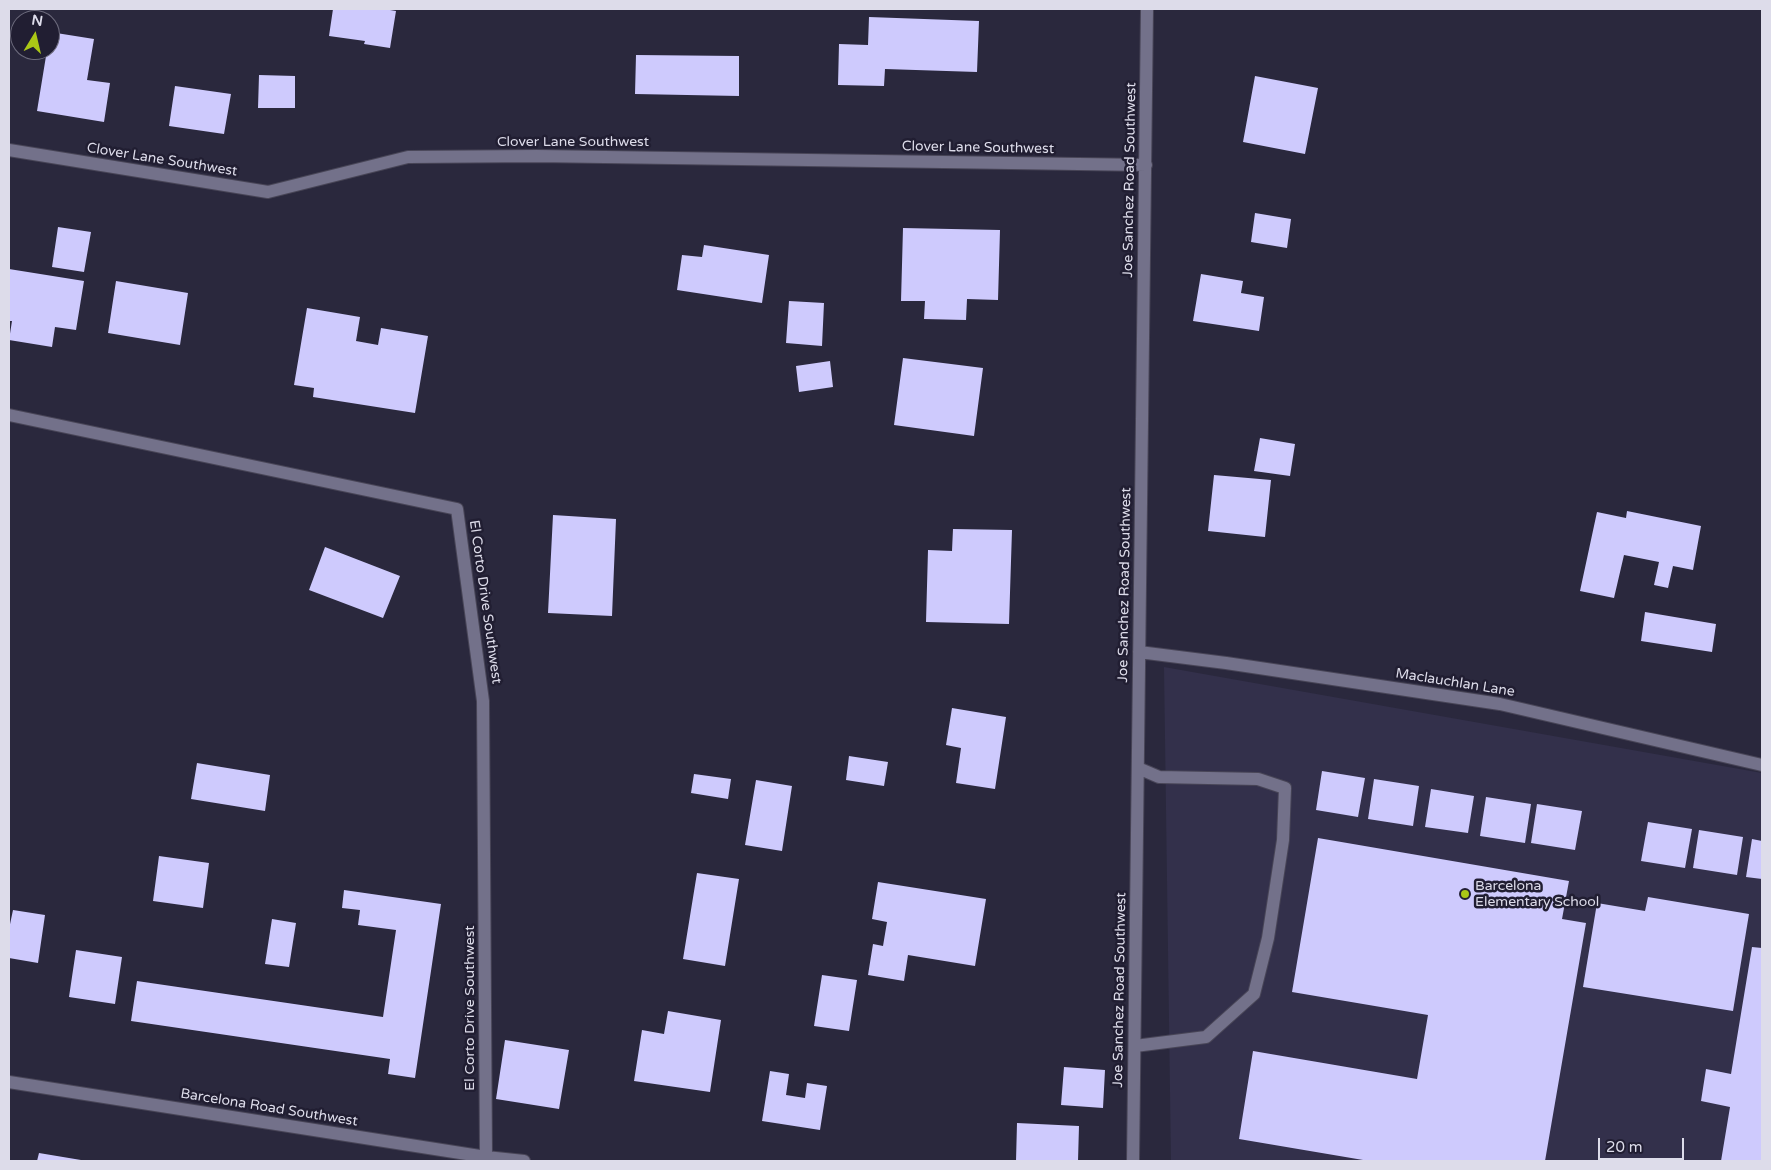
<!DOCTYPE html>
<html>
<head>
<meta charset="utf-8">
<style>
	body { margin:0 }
	#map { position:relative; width:1771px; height:1170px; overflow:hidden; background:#2a283d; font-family:"Varela Round",sans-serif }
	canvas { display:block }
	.frame { position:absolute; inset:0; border:10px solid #dddcea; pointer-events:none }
	.north { position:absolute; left:10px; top:10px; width:50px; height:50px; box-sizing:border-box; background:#211e32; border:1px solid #6c6a7c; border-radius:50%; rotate:9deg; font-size:14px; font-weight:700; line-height:20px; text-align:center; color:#dddcea }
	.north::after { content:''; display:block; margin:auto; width:18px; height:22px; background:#abc716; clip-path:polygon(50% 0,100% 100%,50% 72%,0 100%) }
	.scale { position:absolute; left:1598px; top:1138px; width:86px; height:22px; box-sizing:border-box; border:2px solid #dddcea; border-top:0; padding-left:6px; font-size:15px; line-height:18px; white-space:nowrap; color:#dddcea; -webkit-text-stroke:4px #211e32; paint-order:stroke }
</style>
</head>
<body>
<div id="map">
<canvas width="1771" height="1170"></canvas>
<div class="frame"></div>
<div class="north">N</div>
<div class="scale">20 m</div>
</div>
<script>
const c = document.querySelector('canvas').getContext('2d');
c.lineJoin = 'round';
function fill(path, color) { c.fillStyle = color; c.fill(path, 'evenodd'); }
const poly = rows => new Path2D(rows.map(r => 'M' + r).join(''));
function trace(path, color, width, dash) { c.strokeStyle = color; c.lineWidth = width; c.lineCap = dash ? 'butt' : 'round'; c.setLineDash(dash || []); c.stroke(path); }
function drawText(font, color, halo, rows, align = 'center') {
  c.font = font + ' "Varela Round",sans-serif'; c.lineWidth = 5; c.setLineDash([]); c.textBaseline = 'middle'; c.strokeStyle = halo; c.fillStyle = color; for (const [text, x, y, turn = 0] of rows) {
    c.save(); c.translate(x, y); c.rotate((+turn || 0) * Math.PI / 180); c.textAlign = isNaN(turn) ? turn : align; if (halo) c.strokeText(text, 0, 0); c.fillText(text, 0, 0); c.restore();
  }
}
fill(poly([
	[1164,667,1762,773,1762,1161,1171,1161]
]), '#33304b');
fill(poly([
	[333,9,384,9,396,11,390,48,364,44,365,41,329,36],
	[869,17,979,21,977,72,885,69,884,86,838,85,839,44,868,45],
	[50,32,94,39,87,80,110,83,104,122,37,111,47,50,50,50],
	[636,55,739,56,739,96,635,94],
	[259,75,295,76,295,108,258,108],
	[1255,76,1318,88,1305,154,1243,142],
	[175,86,231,94,224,134,169,126],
	[1255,213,1291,219,1287,248,1251,242],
	[58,227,91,232,84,272,52,267],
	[903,228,1000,230,998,300,967,299,966,320,924,319,925,301,901,301],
	[704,245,769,255,762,303,677,290,682,255,702,257],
	[9,269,84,281,76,330,55,327,52,347,9,340,12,321,9,321],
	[1201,274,1243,281,1241,293,1264,297,1259,331,1193,321],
	[116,281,188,293,180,345,108,333],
	[789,301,824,303,822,346,786,343],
	[307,308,360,317,356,341,378,345,381,328,428,336,415,413,313,397,314,388,294,385],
	[903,358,983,368,974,436,894,425],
	[830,361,833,387,799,392,796,366],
	[1260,438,1295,444,1290,476,1254,471],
	[1214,475,1271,480,1265,537,1208,531],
	[1627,511,1701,526,1693,570,1673,566,1668,588,1654,585,1659,562,1624,555,1614,598,1580,591,1597,512,1626,518],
	[553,515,616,519,612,616,548,613],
	[953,529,1012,530,1009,624,926,622,928,550,952,551],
	[325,547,400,576,383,618,309,590],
	[1645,612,1716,624,1712,652,1641,641],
	[952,708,1006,717,995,789,956,783,961,748,946,745],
	[849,756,888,762,884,786,846,780],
	[197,763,270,775,265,811,191,799],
	[1322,771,1365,778,1358,817,1316,810],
	[694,774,731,779,728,799,691,793],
	[1374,779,1419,786,1413,826,1368,819],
	[756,780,792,786,782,851,745,845],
	[1431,789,1474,796,1468,833,1425,827],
	[1486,797,1531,804,1525,843,1480,836],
	[1537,804,1582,811,1575,850,1531,843],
	[1648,822,1692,829,1685,868,1641,861],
	[1699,830,1743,837,1737,875,1693,868],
	[1318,838,1569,881,1562,919,1586,923,1545,1161,1369,1161,1239,1139,1253,1051,1417,1079,1428,1015,1292,992],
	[1752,839,1762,841,1762,879,1746,877],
	[159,856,209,863,203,908,153,901],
	[697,873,739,879,725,966,683,959],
	[878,882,986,899,975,966,908,955,904,981,868,975,873,944,883,946,887,922,872,919],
	[344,890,441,904,415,1078,388,1074,390,1059,131,1021,137,981,383,1017,396,930,358,925,360,910,342,908],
	[1648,897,1749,914,1733,1011,1583,987,1597,903,1645,911],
	[13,910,45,915,38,963,9,958,9,929],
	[272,919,296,923,289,967,265,964],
	[1752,947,1762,948,1762,1161,1721,1161,1730,1107,1701,1101,1706,1069,1731,1074],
	[76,950,122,957,115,1004,69,997],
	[822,975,857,980,849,1031,814,1026],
	[668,1011,721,1020,710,1092,634,1081,642,1030,664,1034],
	[505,1040,569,1050,559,1109,496,1099],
	[1064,1067,1105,1070,1103,1108,1061,1105],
	[770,1071,789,1074,786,1095,805,1098,807,1083,827,1086,820,1130,762,1121],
	[1017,1123,1079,1126,1078,1161,1016,1161],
	[39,1153,81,1160,81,1161,37,1161]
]), '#cecafd');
const minor = poly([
	[9,150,268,192,408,157,537,156,1146,165],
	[9,415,457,509,483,701,486,1157],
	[1139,652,1226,663,1500,704,1762,765],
	[1135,1046,1206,1037,1254,994,1268,938,1283,840,1285,788,1258,779,1159,777,1138,768],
	[9,1082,486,1157,524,1161],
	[1133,1161,1147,9]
]);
trace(minor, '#484557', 14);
trace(minor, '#73718a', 12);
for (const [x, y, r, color] of [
	[1465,894,5,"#abc716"]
]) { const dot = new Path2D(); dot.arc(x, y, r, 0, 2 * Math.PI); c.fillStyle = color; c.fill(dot); trace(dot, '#211e32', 2); }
drawText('14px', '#dddcea', '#211e32', [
	["Clover Lane Southwest",573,142],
	["Clover Lane Southwest",978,148,1],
	["Clover Lane Southwest",162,160,9],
	["Joe Sanchez Road Southwest",1130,180,-89],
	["Joe Sanchez Road Southwest",1125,585,-89],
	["El Corto Drive Southwest",485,602,82],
	["Maclauchlan Lane",1455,683,9],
	["Joe Sanchez Road Southwest",1120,990,-89],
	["El Corto Drive Southwest",470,1008,-90],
	["Barcelona Road Southwest",269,1108,9]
]);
drawText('14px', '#dddcea', '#211e32', [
	["Barcelona",1475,886],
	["Elementary School",1475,902]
], 'left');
</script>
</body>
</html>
